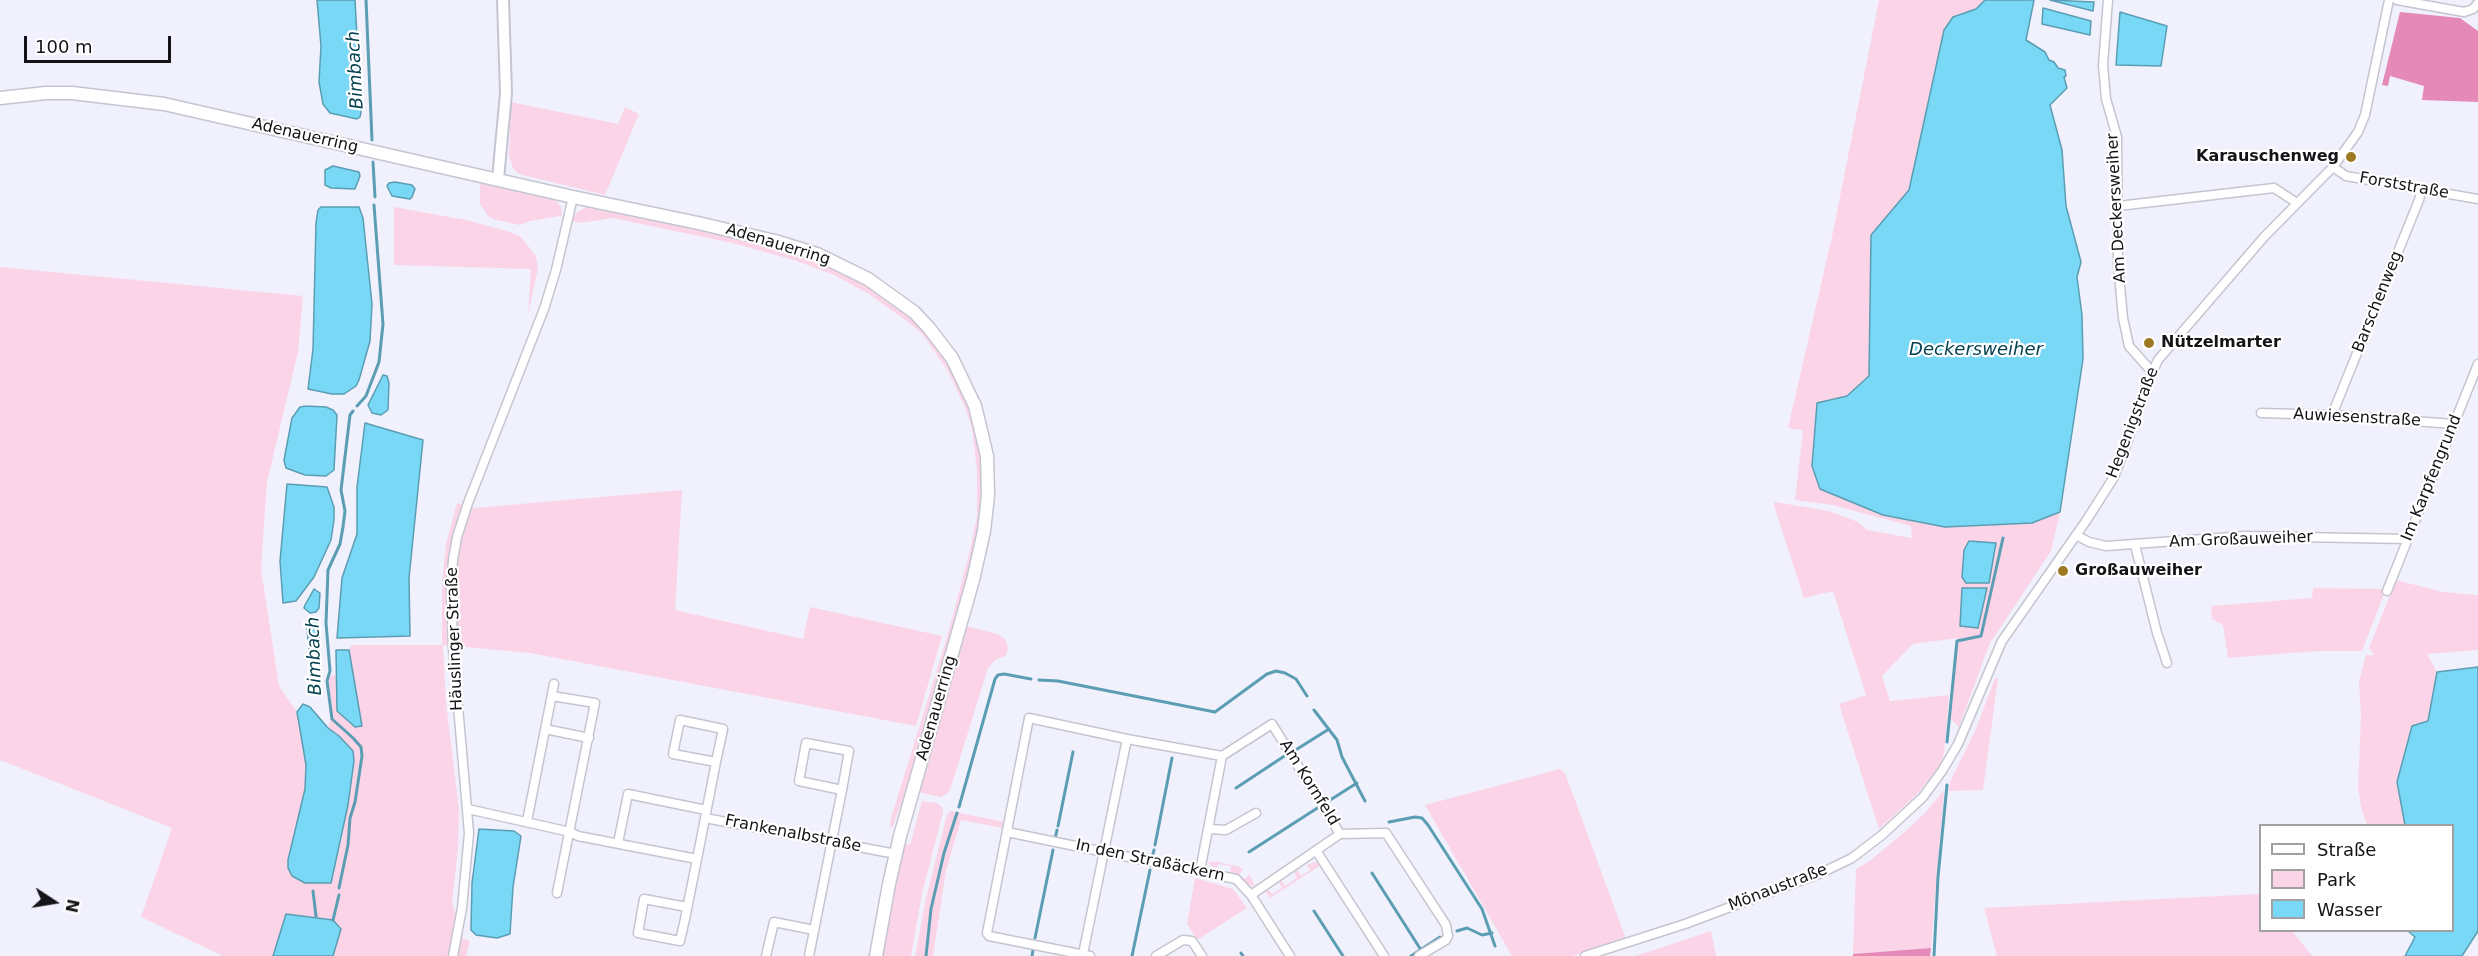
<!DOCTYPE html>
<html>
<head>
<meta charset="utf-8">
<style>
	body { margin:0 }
	#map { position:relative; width:2478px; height:956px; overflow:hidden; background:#f0f1fd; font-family:"DejaVu Sans",sans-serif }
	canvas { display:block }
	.legend { position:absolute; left:2259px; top:824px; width:195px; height:108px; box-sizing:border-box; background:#fff; border:2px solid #a1a1a3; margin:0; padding:8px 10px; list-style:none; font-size:18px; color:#141418 }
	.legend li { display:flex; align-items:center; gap:12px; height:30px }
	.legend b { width:30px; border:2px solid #a1a1a3 }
	.north { position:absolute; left:24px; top:872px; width:60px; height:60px; -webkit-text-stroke:4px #fff; paint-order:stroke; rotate:102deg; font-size:16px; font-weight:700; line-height:24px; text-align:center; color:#141418 }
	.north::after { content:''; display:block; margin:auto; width:21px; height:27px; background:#141418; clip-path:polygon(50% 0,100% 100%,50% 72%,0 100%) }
	.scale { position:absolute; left:24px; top:36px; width:147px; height:27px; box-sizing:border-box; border:3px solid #141418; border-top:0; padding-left:8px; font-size:18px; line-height:21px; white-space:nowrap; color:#141418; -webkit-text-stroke:4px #fff; paint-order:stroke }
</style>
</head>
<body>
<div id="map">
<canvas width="2478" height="956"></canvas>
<ul class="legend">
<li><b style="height:8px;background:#fff"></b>Straße</li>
<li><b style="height:16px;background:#fbd5e7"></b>Park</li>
<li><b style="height:16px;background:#79d8f5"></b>Wasser</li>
</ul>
<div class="north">N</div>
<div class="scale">100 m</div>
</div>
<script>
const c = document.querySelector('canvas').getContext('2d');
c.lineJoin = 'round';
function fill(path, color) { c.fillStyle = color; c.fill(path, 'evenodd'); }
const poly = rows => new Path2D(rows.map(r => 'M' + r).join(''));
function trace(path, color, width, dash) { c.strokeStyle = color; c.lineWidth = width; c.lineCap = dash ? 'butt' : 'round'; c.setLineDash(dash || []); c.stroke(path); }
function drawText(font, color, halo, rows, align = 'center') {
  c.font = font + ' "DejaVu Sans",sans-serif'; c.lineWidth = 4.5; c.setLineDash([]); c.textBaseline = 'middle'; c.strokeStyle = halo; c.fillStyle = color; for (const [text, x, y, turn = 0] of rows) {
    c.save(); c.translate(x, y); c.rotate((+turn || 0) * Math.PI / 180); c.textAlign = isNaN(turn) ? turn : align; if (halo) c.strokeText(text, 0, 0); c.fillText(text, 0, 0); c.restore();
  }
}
fill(poly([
	[1879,0,1985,0,1976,9,1953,17,1944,30,1909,190,1871,235,1869,376,1847,396,1817,403,1812,466,1820,489,1883,515,1945,527,2032,523,2060,512,2051,551,1990,643,1959,727,1951,719,1957,638,1913,644,1882,676,1890,701,1949,695,1944,754,1940,765,1916,795,1879,829,1839,704,1866,695,1833,591,1804,598,1774,506,1775,502,1829,511,1858,522,1867,530,1912,538,1911,526,1832,505,1795,500,1803,430,1788,428,1833,232],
	[511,102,618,124,625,107,639,114,605,195,519,174,513,168,509,155],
	[480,183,555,200,561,207,562,214,561,216,530,221,520,225,496,220,489,217,480,204],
	[394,207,466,220,507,231,521,237,536,256,538,268,528,315,531,269,394,265],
	[586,207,726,235,792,252,818,261,871,286,912,318,930,337,960,384,971,411,978,440,982,466,980,516,967,581,914,769,892,828,890,825,891,818,948,634,970,550,977,516,977,470,972,429,966,410,948,371,923,335,908,322,869,294,834,275,794,260,732,243,613,218,580,223,572,221,575,214],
	[0,267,303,296,298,352,267,482,261,569,279,686,297,712,306,765,305,789,331,883,342,839,354,761,353,751,339,736,328,728,332,714,328,677,337,674,337,711,362,726,349,650,352,645,442,645,442,583,446,544,457,503,474,508,682,490,675,610,803,639,810,607,942,636,916,726,530,653,443,645,446,702,459,809,458,849,452,902,463,938,470,941,466,956,333,956,341,929,333,920,287,914,273,956,223,956,141,917,172,828,0,760],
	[2396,580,2443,592,2478,595,2478,650,2427,654,2437,672,2428,721,2412,727,2397,782,2405,825,2367,825,2361,807,2358,788,2361,717,2359,681,2366,655,2374,655,2369,648],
	[2313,588,2386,589,2362,651,2317,651,2228,658,2223,625,2212,619,2211,606,2312,598],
	[966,626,997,634,1005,639,1008,647,1006,656,995,660,988,668,951,787,947,794,940,797,918,792],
	[1995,678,1998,678,1983,790,1949,791,1950,782,1976,729],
	[1560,769,1565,773,1626,939,1572,956,1512,956,1425,805],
	[1944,790,1931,948,1853,954,1856,869,1871,860,1909,828,1925,813],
	[922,801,937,803,943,808,943,812,922,894,911,956,881,956,903,844,910,845],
	[950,811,1004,822,1003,828,961,820,946,871,933,956,915,956,926,898,947,815],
	[1207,862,1218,862,1240,867,1243,869,1239,875,1245,879,1249,874,1255,886,1248,885,1238,876,1230,873,1231,866,1218,864,1216,870],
	[1316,862,1321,865,1270,898,1265,891,1268,889,1272,894,1282,888,1279,882,1281,880,1285,886,1297,878,1294,872,1297,870,1301,876,1310,870,1307,864],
	[1195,878,1233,889,1247,908,1197,940,1187,924],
	[2259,894,2260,930,2292,931,2312,956,1997,956,1984,908],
	[1711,931,1716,956,1635,956,1654,950]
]), '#fbd5e7');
fill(poly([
	[2400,12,2460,18,2478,31,2478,102,2422,100,2424,86,2390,76,2388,86,2382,85],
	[1931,948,1930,956,1853,956,1853,954]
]), '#e489b8');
const water = poly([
	[317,0,355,0,361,112,360,117,357,119,330,113,323,104,319,82,321,46,317,0],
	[1985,0,2034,0,2026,40,2045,52,2049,60,2054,62,2058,68,2065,70,2066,76,2064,77,2067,88,2050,105,2062,150,2066,206,2081,262,2077,277,2082,315,2083,359,2060,512,2032,523,1945,527,1883,515,1820,489,1812,466,1817,403,1847,396,1869,376,1871,235,1909,190,1944,30,1953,17,1976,9,1985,0],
	[2050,0,2094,2,2093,11,2050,0],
	[2043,8,2091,21,2090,35,2042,24,2043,8],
	[2120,12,2167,26,2161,66,2116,65,2120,12],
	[333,166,359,172,360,176,355,189,331,188,325,185,325,170,333,166],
	[395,182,412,185,415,189,412,197,410,199,392,196,387,186,389,183,395,182],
	[321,207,359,207,363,218,372,304,370,341,359,380,356,386,344,394,332,394,308,389,313,349,316,223,318,210,321,207],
	[383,375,387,376,389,383,388,410,381,415,372,413,368,405,383,375],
	[306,406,326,407,333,410,337,415,334,470,326,476,305,475,286,468,284,460,292,418,300,407,306,406],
	[365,423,423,440,409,578,410,636,337,638,342,578,357,534,357,487,365,423],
	[287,484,327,487,334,507,334,520,331,540,314,577,296,601,283,603,280,561,287,484],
	[1969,541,1996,543,1989,583,1966,583,1962,577,1964,550,1969,541],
	[1962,588,1987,588,1978,628,1960,626,1962,588],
	[314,589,320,593,319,608,316,612,310,613,304,608,305,605,314,589],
	[308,620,316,621,318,625,320,647,309,649,306,622,308,620],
	[336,650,349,650,362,726,355,727,337,711,336,650],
	[2478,667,2478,931,2462,956,2405,956,2415,937,2408,931,2452,930,2452,826,2405,825,2397,782,2412,726,2428,721,2437,672,2478,667],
	[303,704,310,707,328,728,339,736,353,751,354,761,348,805,331,883,305,883,292,876,288,868,288,860,305,789,306,765,297,712,303,704],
	[479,829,514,831,521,836,513,887,510,934,497,938,476,935,471,930,472,883,479,829],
	[286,914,333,920,341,929,333,956,273,956,286,914]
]);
fill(water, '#79d8f5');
trace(water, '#5b9db3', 1.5);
trace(poly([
	[366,0,372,140],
	[373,162,375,197],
	[357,406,366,396,379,362,383,324,374,205],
	[1039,680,1058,681,1215,712,1267,674,1276,671,1285,673,1296,679,1307,696],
	[1314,710,1337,740,1342,757,1365,801],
	[1947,742,1957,641,1981,636,2003,538],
	[1294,751,1329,729],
	[1236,788,1286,755],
	[1327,802,1357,783],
	[959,807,995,679,998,675,1004,674,1031,679],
	[1389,822,1415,817,1422,818,1428,825,1482,909,1495,946],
	[1058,826,1073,752],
	[1055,839,1057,830],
	[1155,845,1172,758],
	[1249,852,1319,807],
	[1152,858,1154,850],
	[1372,873,1421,950],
	[339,888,348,845,350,818,355,802,362,756,361,747,353,738,332,719,327,681,330,671,326,623,328,570,340,544,343,527,345,511,341,490,350,415,353,411],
	[313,891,316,916],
	[1314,911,1343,956],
	[333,920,339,895],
	[1457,931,1467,928,1482,935,1492,933],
	[1035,938,1053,850],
	[1241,953,1243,956],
	[926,956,931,909,944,853,957,813],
	[1032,956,1033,950],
	[1132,956,1150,870],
	[1411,956,1440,937],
	[1934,956,1938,877,1947,785]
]), '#5b9db3', 3);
const minor = poly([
	[2108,0,2103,65,2106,99,2117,137,2118,264,2123,318,2129,346,2152,372],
	[2397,0,2464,12,2473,9,2478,3],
	[2333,167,2346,176,2478,199],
	[2118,206,2274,188,2297,203],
	[2261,413,2332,415,2454,424],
	[2332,415,2419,200,2422,189],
	[2076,535,2089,542,2106,546,2245,536,2407,539],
	[2135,545,2157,633,2167,663],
	[2387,591,2478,364],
	[552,696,595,703,557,893],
	[545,729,589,738],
	[468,809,570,832,578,836,697,859],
	[705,818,896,854],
	[527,821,554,684],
	[1209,829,1226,830,1256,813],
	[1007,832,1236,879,1251,895,1290,956],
	[618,843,628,794,706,810],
	[1317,852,1384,956],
	[1200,871,1222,756],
	[1251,895,1340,834],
	[687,907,644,899,638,933,680,941,685,919,697,859,716,762,723,729,680,720,673,754,716,762],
	[1083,954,1127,739],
	[453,956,462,908,469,833,453,648,451,585,453,560,457,537,468,503,544,309,556,270,573,197],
	[766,956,774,922,814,930],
	[809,956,842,790,849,751,806,743,799,781,842,790],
	[1090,956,989,936,987,933,1029,718,1127,739,1222,756,1272,724,1340,834,1386,833,1446,925,1448,936,1446,940,1419,956],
	[1156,956,1183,940,1192,941,1202,956],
	[1585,956,1685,924,1821,873,1852,858,1882,835,1923,797,1942,771,1958,744,2002,641,2086,521,2114,477,2126,446,2143,393,2158,360,2264,237,2333,167,2358,132,2365,115,2389,0]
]);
const tertiary = poly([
	[498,179,506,93,503,0]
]);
const secondary = poly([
	[0,98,46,93,72,93,164,104,573,197,698,223,775,241,817,254,868,279,914,312,929,328,952,358,975,406,987,456,988,495,984,531,973,580,900,836,889,884,876,956]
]);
trace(minor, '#c4c5d0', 11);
trace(tertiary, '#c4c5d0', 14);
trace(secondary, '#c4c5d0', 15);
trace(minor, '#fff', 8);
trace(tertiary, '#fff', 10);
trace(secondary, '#fff', 12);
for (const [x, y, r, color] of [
	[2351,157,6,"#9d7924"],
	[2149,343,6,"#9d7924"],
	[2063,571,6,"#9d7924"]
]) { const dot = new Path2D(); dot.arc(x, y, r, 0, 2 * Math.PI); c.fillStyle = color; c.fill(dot); trace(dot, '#fff', 2); }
drawText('16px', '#141418', '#fff', [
	["Adenauerring",305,136,13],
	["Forststraße",2404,186,10],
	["Am Deckersweiher",2117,208,-93],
	["Adenauerring",778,245,17],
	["Barschenweg",2378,302,-68],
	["Auwiesenstraße",2357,418,3],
	["Hegenigstraße",2133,423,-69],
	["Im Karpfengrund",2432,478,-68],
	["Am Großauweiher",2241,540,-2],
	["Häuslinger Straße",455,639,-92],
	["Adenauerring",937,708,-74],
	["Am Kornfeld",1309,783,58],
	["Frankenalbstraße",793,834,11],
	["In den Straßäckern",1150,861,12],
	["Mönaustraße",1778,888,-21]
]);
drawText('bold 16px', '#141418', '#fff', [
	["Karauschenweg",2339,157,"right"],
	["Nützelmarter",2161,343],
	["Großauweiher",2075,571]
], 'left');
drawText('italic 18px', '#064251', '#fff', [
	["Bimbach",356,70,-93],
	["Deckersweiher",1976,350],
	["Bimbach",315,656,-92]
]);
</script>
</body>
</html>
